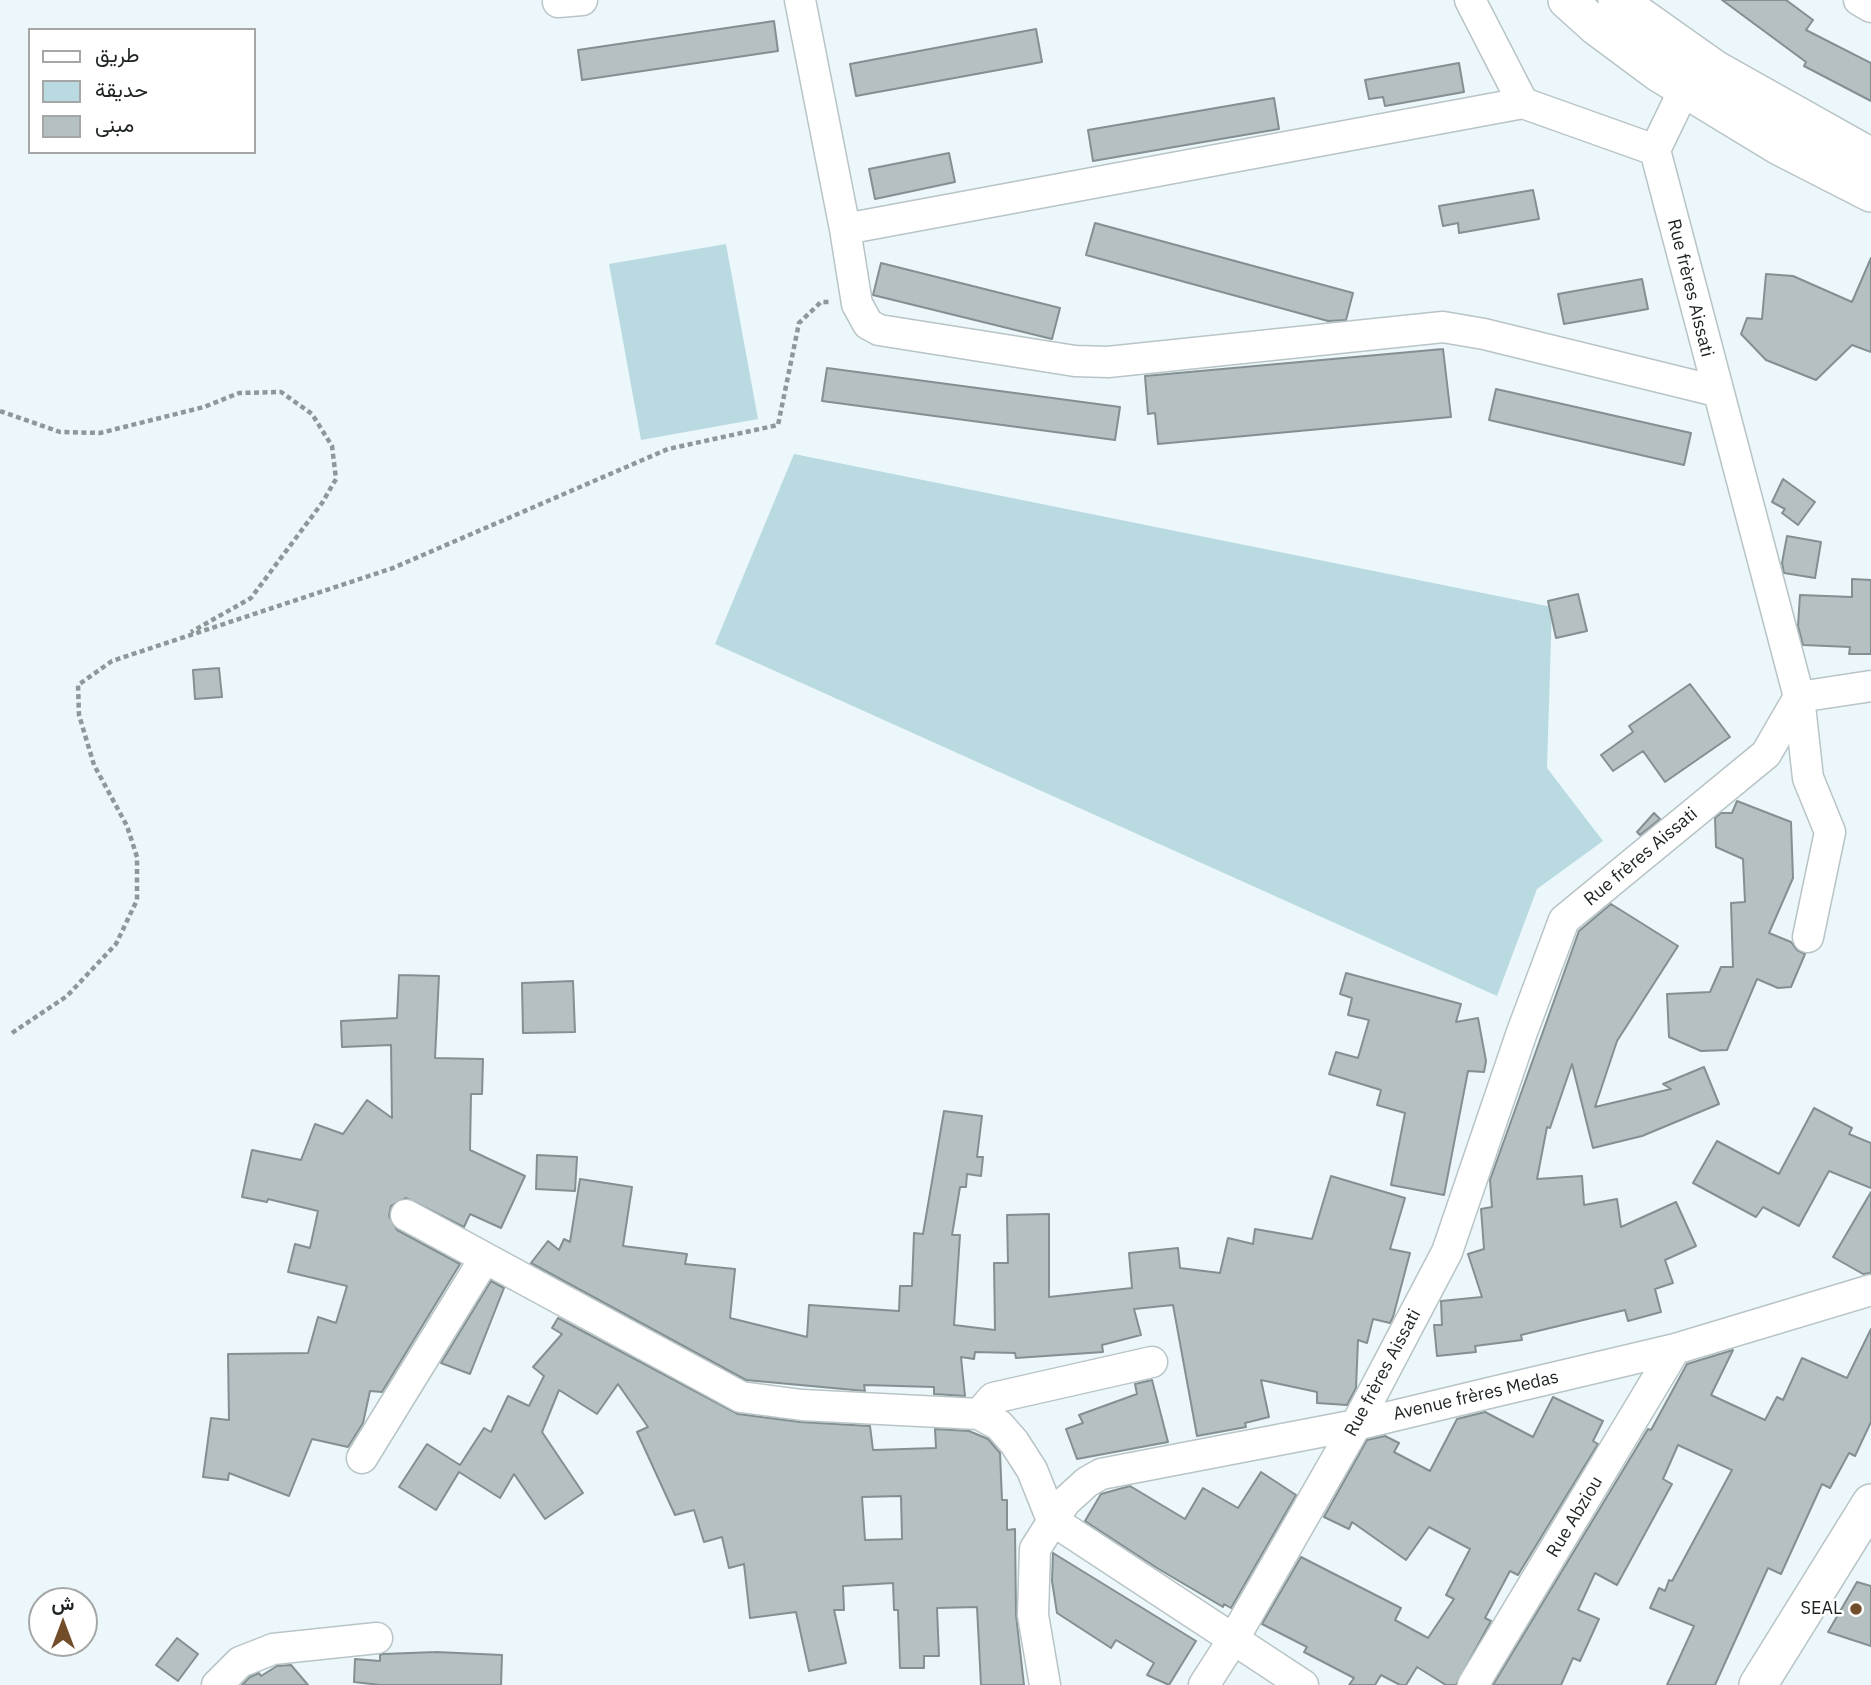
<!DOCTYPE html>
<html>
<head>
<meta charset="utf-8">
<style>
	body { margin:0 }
	#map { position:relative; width:1871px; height:1685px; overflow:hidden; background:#ebf7fa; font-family:"IBM Plex Sans",Vazirmatn,sans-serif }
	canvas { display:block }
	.legend { position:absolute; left:28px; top:28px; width:228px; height:126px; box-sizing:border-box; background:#fff; border:2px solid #a5a7a7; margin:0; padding:9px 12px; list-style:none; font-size:21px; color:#1d2223 }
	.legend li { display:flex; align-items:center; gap:14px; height:35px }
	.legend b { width:35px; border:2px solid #a5a7a7 }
	.north { position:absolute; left:28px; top:1587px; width:70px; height:70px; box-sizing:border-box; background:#fff; border:2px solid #a5a7a7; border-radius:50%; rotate:0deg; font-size:19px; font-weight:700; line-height:28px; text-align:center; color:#1d2223 }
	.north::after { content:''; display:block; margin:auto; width:24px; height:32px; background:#724d29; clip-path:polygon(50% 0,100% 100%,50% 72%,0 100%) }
</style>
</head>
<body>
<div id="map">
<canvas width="1871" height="1685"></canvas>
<ul class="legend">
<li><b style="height:9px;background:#fff"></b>طريق</li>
<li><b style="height:19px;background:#badae2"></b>حديقة</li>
<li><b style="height:19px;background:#b4c0c2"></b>مبنى</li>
</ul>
<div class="north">ش</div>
</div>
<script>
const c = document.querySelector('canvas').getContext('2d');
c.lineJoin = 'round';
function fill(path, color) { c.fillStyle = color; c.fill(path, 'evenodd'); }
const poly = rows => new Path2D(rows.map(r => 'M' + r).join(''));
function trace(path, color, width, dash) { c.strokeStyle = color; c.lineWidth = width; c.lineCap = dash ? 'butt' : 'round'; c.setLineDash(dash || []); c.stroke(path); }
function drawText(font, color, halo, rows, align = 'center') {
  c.font = font + ' "IBM Plex Sans",sans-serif'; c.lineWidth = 5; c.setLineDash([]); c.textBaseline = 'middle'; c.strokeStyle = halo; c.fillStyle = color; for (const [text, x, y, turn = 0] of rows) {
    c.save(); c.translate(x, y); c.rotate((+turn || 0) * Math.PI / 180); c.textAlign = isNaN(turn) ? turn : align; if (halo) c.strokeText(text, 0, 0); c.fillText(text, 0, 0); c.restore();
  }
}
fill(poly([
	[726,244,758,419,641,440,609,264],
	[794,454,1552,607,1547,768,1603,841,1537,889,1497,996,715,644]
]), '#badae2');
const building = poly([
	[1722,0,1786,0,1813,20,1806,30,1871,63,1871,101,1804,66,1806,62,1722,0],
	[774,21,778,51,582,80,578,50,774,21],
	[1036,29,1042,62,856,96,850,64,1036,29],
	[1459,63,1464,92,1385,106,1383,97,1369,99,1365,80,1459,63],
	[1274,98,1279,129,1093,161,1088,130,1274,98],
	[949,153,955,182,875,199,869,169,949,153],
	[1533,190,1539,219,1459,233,1458,223,1443,226,1439,206,1533,190],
	[1095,223,1353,293,1346,320,1328,321,1086,255,1095,223],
	[1871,258,1871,352,1852,345,1816,380,1766,360,1741,334,1747,318,1762,319,1766,274,1793,276,1852,302,1871,258],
	[881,263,1060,308,1052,339,873,295,881,263],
	[1642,279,1648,309,1564,324,1558,294,1642,279],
	[1443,349,1451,417,1158,444,1155,413,1148,414,1145,376,1443,349],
	[827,368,1120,407,1115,440,822,401,827,368],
	[1496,389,1691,433,1684,465,1489,420,1496,389],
	[1783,479,1815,502,1798,525,1782,513,1785,509,1772,502,1783,479],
	[1787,536,1821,542,1815,578,1784,573,1782,563,1787,536],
	[1852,579,1871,580,1871,654,1849,654,1850,647,1803,645,1798,626,1800,595,1852,597,1852,579],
	[1578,594,1587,631,1556,638,1548,601,1578,594],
	[219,668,222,697,195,699,193,670,219,668],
	[1690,684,1730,737,1665,782,1643,751,1613,771,1601,755,1633,732,1629,726,1690,684],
	[1737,801,1791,822,1793,878,1769,933,1791,942,1797,950,1805,954,1791,987,1778,988,1757,979,1727,1050,1701,1051,1669,1037,1667,994,1710,992,1721,967,1733,967,1731,903,1745,902,1743,859,1716,847,1715,818,1721,813,1732,813,1737,801],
	[1654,813,1660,819,1640,835,1637,832,1654,813],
	[1611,904,1678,946,1617,1041,1595,1107,1671,1089,1663,1084,1704,1067,1719,1104,1642,1136,1593,1148,1572,1064,1550,1128,1547,1127,1537,1179,1582,1176,1584,1205,1617,1199,1621,1227,1676,1202,1696,1246,1665,1260,1673,1283,1655,1289,1661,1312,1628,1321,1625,1310,1521,1335,1522,1340,1475,1346,1476,1352,1437,1356,1434,1325,1442,1325,1441,1301,1482,1297,1468,1254,1484,1249,1481,1209,1492,1207,1490,1180,1579,931,1611,904],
	[1346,973,1461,1004,1456,1022,1478,1018,1486,1061,1484,1072,1468,1071,1444,1195,1391,1185,1405,1113,1377,1105,1381,1090,1329,1074,1336,1052,1358,1058,1369,1020,1348,1015,1352,998,1340,994,1346,973],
	[399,975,439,976,435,1058,483,1059,482,1094,471,1094,470,1150,525,1176,501,1228,470,1214,464,1227,406,1198,391,1206,389,1216,397,1230,460,1264,382,1392,370,1391,363,1423,348,1447,312,1439,289,1496,229,1473,228,1480,203,1477,211,1418,229,1420,228,1354,308,1353,318,1317,336,1323,347,1286,288,1272,295,1244,310,1248,318,1211,268,1199,267,1202,242,1197,252,1150,301,1160,315,1124,343,1134,367,1100,392,1118,391,1045,342,1047,341,1021,397,1018,399,975],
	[573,981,575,1032,523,1033,522,983,573,981],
	[1814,1108,1852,1128,1849,1134,1871,1143,1871,1188,1829,1171,1799,1226,1763,1207,1756,1217,1693,1183,1717,1141,1779,1174,1814,1108],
	[944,1111,982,1116,977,1157,983,1157,981,1176,967,1174,966,1187,960,1187,952,1235,960,1235,954,1325,995,1330,994,1263,1008,1263,1007,1215,1049,1214,1049,1297,1132,1288,1129,1253,1178,1248,1180,1268,1220,1273,1228,1238,1253,1244,1255,1229,1312,1239,1331,1176,1405,1198,1390,1249,1410,1253,1393,1317,1390,1323,1373,1319,1367,1343,1358,1340,1356,1388,1347,1405,1317,1403,1317,1392,1261,1380,1269,1417,1245,1423,1246,1427,1197,1436,1173,1305,1134,1309,1141,1335,1102,1345,1103,1352,1016,1358,1015,1353,975,1352,974,1359,961,1357,965,1396,934,1394,934,1387,864,1385,865,1391,746,1380,531,1263,548,1241,559,1250,564,1239,570,1242,580,1179,632,1187,623,1246,687,1254,685,1264,735,1269,730,1318,807,1337,809,1305,899,1311,900,1286,912,1286,914,1233,923,1234,944,1111],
	[537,1155,577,1157,575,1191,536,1189,537,1155],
	[1871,1192,1871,1273,1863,1274,1833,1257,1871,1192],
	[491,1281,504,1288,470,1374,441,1363,491,1281],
	[558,1318,738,1414,800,1422,870,1426,873,1450,936,1448,935,1429,969,1431,988,1439,1000,1453,1002,1500,1007,1500,1007,1530,1015,1529,1016,1615,1024,1685,981,1685,977,1607,937,1608,939,1656,924,1656,924,1668,900,1668,898,1610,894,1610,893,1583,843,1586,844,1610,834,1610,846,1663,809,1671,796,1612,750,1618,744,1564,729,1568,722,1537,704,1542,694,1510,675,1515,637,1432,648,1427,618,1384,597,1414,559,1390,542,1432,583,1493,545,1519,514,1474,500,1498,459,1472,436,1510,399,1487,427,1444,460,1465,484,1428,491,1432,508,1396,529,1406,544,1376,533,1367,562,1334,552,1328,558,1318],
	[901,1496,902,1539,865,1540,862,1497,901,1496],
	[1871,1329,1871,1422,1855,1456,1849,1453,1830,1488,1822,1484,1781,1574,1768,1568,1715,1685,1667,1685,1694,1626,1650,1608,1659,1588,1665,1591,1669,1580,1672,1581,1732,1470,1678,1445,1663,1479,1672,1484,1617,1585,1595,1573,1578,1610,1599,1619,1580,1661,1573,1658,1561,1685,1493,1685,1648,1429,1651,1430,1687,1364,1733,1350,1711,1395,1765,1420,1777,1397,1783,1400,1802,1358,1847,1378,1871,1329],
	[1152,1380,1168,1442,1077,1459,1066,1429,1083,1423,1079,1415,1137,1394,1135,1384,1152,1380],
	[1553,1397,1603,1421,1593,1441,1598,1444,1518,1575,1510,1571,1485,1618,1491,1621,1456,1685,1446,1685,1417,1667,1406,1685,1400,1685,1381,1675,1375,1685,1349,1685,1354,1678,1304,1652,1307,1647,1262,1624,1301,1557,1401,1608,1395,1620,1428,1638,1454,1599,1446,1595,1470,1549,1429,1527,1406,1560,1352,1522,1349,1529,1324,1517,1367,1440,1385,1436,1399,1443,1394,1452,1430,1471,1457,1419,1485,1412,1533,1437,1553,1397],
	[1261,1472,1296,1495,1231,1608,1224,1604,1223,1607,1157,1568,1085,1521,1101,1494,1130,1486,1185,1519,1203,1488,1238,1508,1261,1472],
	[1053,1553,1196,1641,1169,1685,1147,1675,1154,1663,1116,1640,1111,1648,1057,1613,1052,1581,1053,1553],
	[1857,1582,1871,1586,1871,1646,1828,1632,1857,1582],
	[177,1638,198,1654,178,1681,156,1665,177,1638],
	[436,1652,502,1655,501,1685,380,1685,354,1682,355,1659,380,1661,380,1655,383,1654,436,1652],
	[291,1665,308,1685,242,1685,250,1677,259,1673,261,1676,277,1666,291,1665]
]);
fill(building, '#b4c0c2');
trace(building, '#848f92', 2);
const minor = poly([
	[800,0,845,229,857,304,868,324,879,330,1075,361,1108,362,1443,327,1484,334,1716,391],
	[1470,0,1523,103],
	[1859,0,1871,7],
	[558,2,582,0],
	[845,229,1523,103,1655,150],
	[1808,937,1830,832,1808,778,1799,697,1871,686],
	[406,1215,741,1397,802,1405,979,1414,999,1425,1014,1442,1032,1470,1052,1520,1303,1685],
	[979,1414,993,1398,1152,1362],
	[362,1458,485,1258],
	[217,1685,240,1662,273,1649,377,1638],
	[1045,1685,1033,1615,1035,1549,1065,1502,1087,1482,1101,1474,1356,1425,1489,1393,1675,1349,1871,1290],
	[1204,1685,1233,1640,1356,1425,1447,1252,1522,1032,1564,920,1766,754,1799,697,1655,150,1694,69],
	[1473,1685,1675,1349]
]);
const major = poly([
	[1567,0,1597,27,1659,73,1779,146,1871,193],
	[1617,0,1716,70,1871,157],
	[1758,1685,1871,1503]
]);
trace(minor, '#b8c4c6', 33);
trace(major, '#b8c4c6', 40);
trace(poly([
	[0,411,60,432,100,433,204,407,239,393,281,392,312,414,332,446,336,479,322,503,251,598,191,632],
	[12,1033,67,996,116,944,137,900,137,857,127,826,94,765,79,715,78,685,112,661,393,568,668,449,778,425,799,323,821,302,831,302]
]), '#8e9799', 4.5, [5, 3.5]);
trace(minor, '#fff', 30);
trace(major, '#fff', 37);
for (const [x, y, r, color] of [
	[1856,1609,7,"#724d29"]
]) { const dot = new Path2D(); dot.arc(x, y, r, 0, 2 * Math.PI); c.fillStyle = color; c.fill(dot); trace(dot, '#fff', 2.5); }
drawText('18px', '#1d2223', '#fff', [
	["Rue frères Aissati",1690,288,76],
	["Rue frères Aissati",1641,857,-40],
	["Rue frères Aissati",1383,1373,-62],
	["Avenue frères Medas",1476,1396,-13],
	["Rue Abziou",1575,1517,-59]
]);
drawText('18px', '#1d2223', '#fff', [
	["SEAL",1842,1609]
], 'right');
</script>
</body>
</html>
